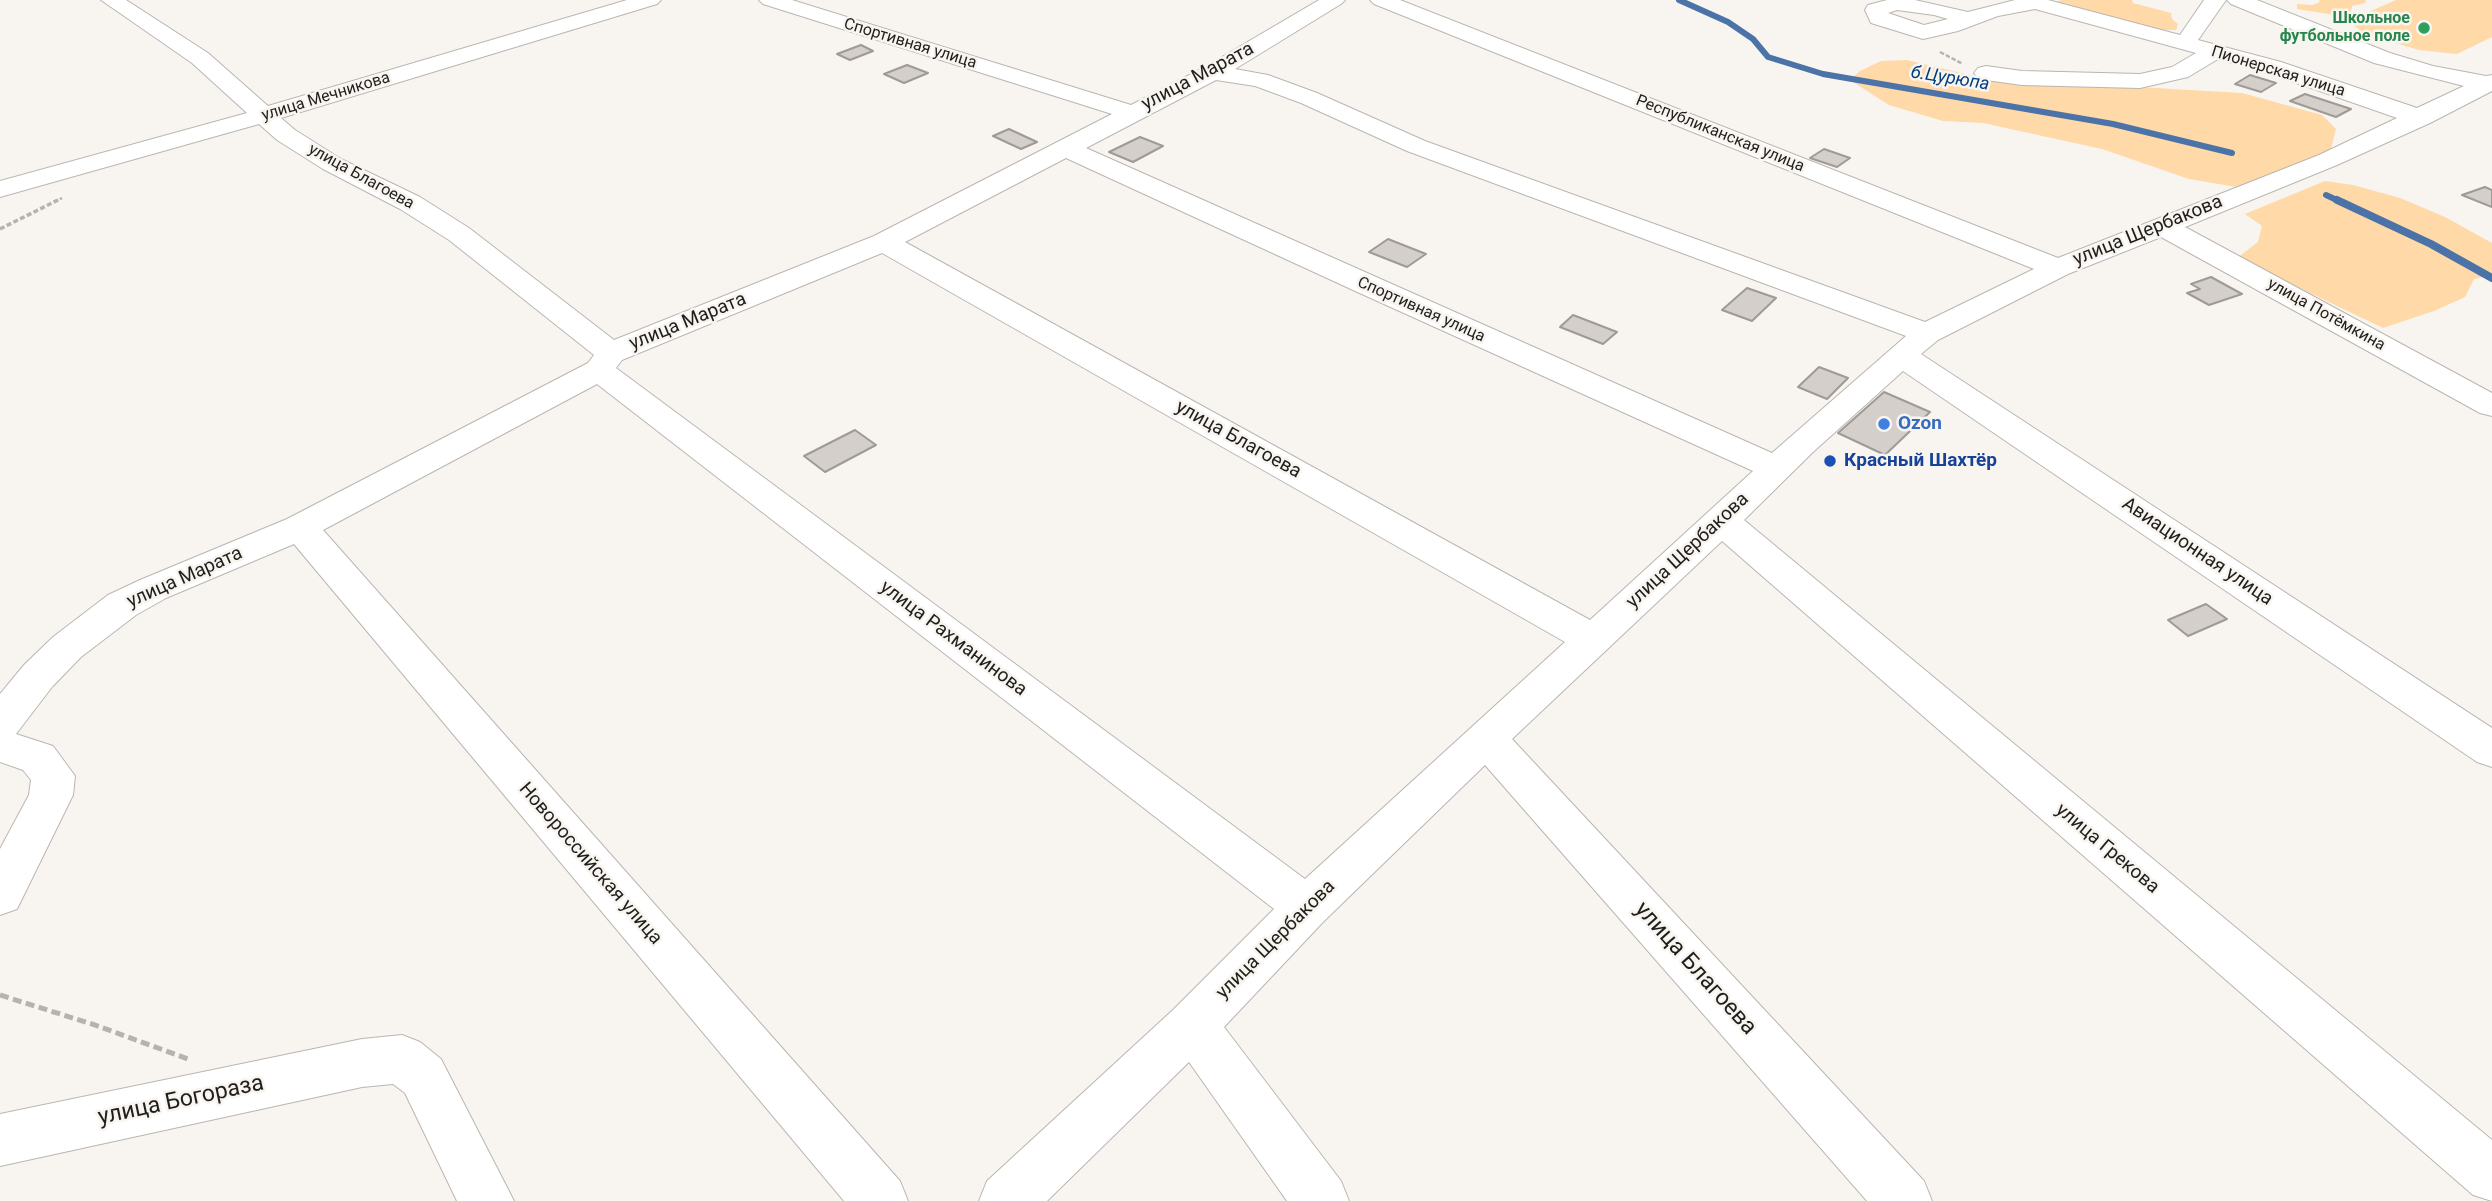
<!DOCTYPE html>
<html>
<head>
<meta charset="utf-8">
<style>
	body { margin:0 }
	canvas { display:block; background:#f8f4ef }
</style>
</head>
<body>
<canvas width="2492" height="1201"></canvas>
<script>
const c = document.querySelector('canvas').getContext('2d');
c.lineJoin = 'round';
function fill(path, color) { c.fillStyle = color; c.fill(path, 'evenodd'); }
const poly = rows => new Path2D(rows.map(r => 'M' + r).join(''));
function trace(path, color, width, dash) { c.strokeStyle = color; c.lineWidth = width; c.lineCap = dash ? 'butt' : 'round'; c.setLineDash(dash || []); c.stroke(path); }
function drawText(font, color, halo, rows, align = 'center') {
  c.font = font + ' Roboto,sans-serif'; c.lineWidth = 5; c.setLineDash([]); c.textBaseline = 'middle'; c.strokeStyle = halo; c.fillStyle = color; for (const [text, x, y, turn = 0] of rows) {
    c.save(); c.translate(x, y); c.rotate((+turn || 0) * Math.PI / 180); c.textAlign = isNaN(turn) ? turn : align; if (halo) c.strokeText(text, 0, 0); c.fillText(text, 0, 0); c.restore();
  }
}
fill(poly([
	[2062,0,2132,0,2133,3,2171,13,2172,19,2178,24,2176,30,2154,30,2055,2],
	[2319,0,2366,0,2365,3,2352,6,2351,12,2335,15,2297,9,2297,4,2313,5,2320,2],
	[2396,0,2492,0,2492,37,2457,54,2419,50,2365,34,2348,21],
	[1907,60,1982,78,2242,93,2322,115,2336,129,2328,160,2254,190,2189,179,2102,149,1983,123,1943,121,1889,105,1850,80,1860,71,1881,61],
	[2325,181,2353,185,2400,198,2445,217,2492,243,2492,275,2474,279,2465,297,2434,311,2383,328,2237,258,2258,242,2262,226,2245,214]
]), '#ffd9a8');
trace(poly([
	[1679,0,1728,22,1753,39,1768,57,1823,74,2113,124,2232,153],
	[2326,195,2341,202]
]), '#4b73a7', 6);
trace(poly([
	[2337,200,2431,244,2492,278]
]), '#4b73a7', 8);
const building = poly([
	[861,45,873,51,850,60,837,54,861,45],
	[907,65,928,73,904,83,884,74,907,65],
	[2250,75,2276,83,2261,92,2235,84,2250,75],
	[2305,94,2351,109,2336,117,2290,101,2305,94],
	[1009,129,1037,142,1021,149,993,136,1009,129],
	[1140,137,1163,146,1133,162,1109,152,1140,137],
	[1824,149,1850,158,1837,167,1810,158,1824,149],
	[2485,187,2492,190,2492,207,2462,195,2485,187],
	[1388,239,1426,254,1407,267,1369,252,1388,239],
	[2211,277,2242,294,2209,305,2187,293,2200,289,2191,284,2211,277],
	[1747,288,1776,298,1752,321,1722,310,1747,288],
	[1573,315,1617,332,1603,344,1560,327,1573,315],
	[1819,367,1848,378,1827,399,1798,387,1819,367],
	[1884,392,1930,412,1885,455,1838,433,1884,392],
	[855,430,876,445,825,472,804,456,855,430],
	[2206,604,2227,619,2188,636,2168,620,2206,604]
]);
fill(building, '#d4cfcb');
trace(building, '#9e9a95', 2);
const minor = poly([
	[101,0,126,0,208,53,268,106,627,0,661,0,657,4,281,118,295,130,341,159,420,197,469,228,614,340,874,236,1112,114,763,4,759,0,792,0,1131,105,1205,67,1319,0,1345,0,1341,4,1235,69,1268,75,1317,93,1425,141,1925,322,2034,269,1374,4,1370,0,1400,0,2058,258,2319,155,2397,118,2265,72,2218,59,2188,77,2140,88,2022,85,1986,80,1978,78,1974,73,1978,68,1986,66,2022,71,2140,74,2172,67,2196,53,2035,9,1998,16,1958,31,1923,39,1871,23,1865,10,1868,5,1887,0,1915,0,1968,12,2015,0,2048,0,2180,35,2204,0,2226,0,2198,40,2281,62,2417,108,2464,86,2374,63,2231,4,2227,0,2257,0,2390,53,2433,66,2486,76,2492,75,2492,91,2430,123,2337,165,2185,227,2492,393,2492,416,2480,413,2161,237,2068,274,1938,340,1921,354,2492,728,2492,767,2477,762,1903,371,1813,452,1744,520,2492,1140,2492,1201,2473,1195,1722,541,1512,739,1924,1181,1932,1201,1867,1201,1485,765,1324,921,1224,1027,1341,1181,1349,1201,1287,1201,1189,1062,1047,1201,979,1201,987,1181,1174,1009,1274,909,597,384,323,530,900,1181,908,1201,844,1201,294,544,166,598,136,615,81,657,52,687,16,734,53,746,75,776,73,795,17,909,0,915,0,849,29,795,31,780,23,770,0,762,0,694,24,665,53,637,108,595,140,580,287,519,588,363,594,355,449,240,400,209,323,169,277,140,259,124,0,197,0,181,247,113,192,63,101,0],
	[1897,10,1934,15,1948,19,1924,25,1888,13,1897,10],
	[1216,80,1255,86,1301,103,1407,151,1906,336,1772,453,1086,148,1216,80],
	[1066,158,1353,290,1753,471,1590,620,905,242,1066,158],
	[882,253,1565,642,1305,879,616,368,622,360,882,253],
	[402,1035,420,1042,441,1059,514,1201,457,1201,405,1093,393,1084,362,1087,0,1166,0,1114,362,1039,402,1035]
]);
trace(minor, '#bab6b1', 2);
trace(poly([
	[1940,52,1963,64],
	[54,202,62,198]
]), '#b6b3af', 2.5, [4.5, 2]);
trace(poly([
	[0,229,58,200]
]), '#b6b3af', 3.5, [5, 2.5]);
trace(poly([
	[0,995,95,1025,188,1059]
]), '#b6b3af', 5, [9, 4.5]);
fill(minor, '#fff');
for (const [x, y, r, color] of [
	[2424,28,7,"#2e9e5b"],
	[1884,424,7,"#3f7fe0"],
	[1830,461,7,"#1a4fb4"]
]) { const dot = new Path2D(); dot.arc(x, y, r, 0, 2 * Math.PI); c.fillStyle = color; c.fill(dot); trace(dot, '#f8f4ef', 2.5); }
drawText('bold 16px', '#27864d', '#f8f4ef', [
	["Школьное",2410,19],
	["футбольное поле",2410,37]
], 'right');
drawText('16px', '#1f1e1c', '#f8f4ef', [
	["Спортивная улица",910,44,17],
	["Пионерская улица",2278,72,17],
	["улица Мечникова",326,97,-17],
	["Республиканская улица",1720,134,22],
	["улица Благоева",361,177,29],
	["Спортивная улица",1421,310,24],
	["улица Потёмкина",2326,315,29]
]);
drawText('italic 18px', '#003e80', '#f8f4ef', [
	["б.Цурюпа",1950,79,9]
]);
drawText('19px', '#1f1e1c', '#f8f4ef', [
	["улица Марата",1198,77,-28],
	["улица Щербакова",2148,231,-22],
	["улица Марата",688,322,-22],
	["улица Благоева",1238,440,29],
	["улица Щербакова",1688,551,-43],
	["Авиационная улица",2197,552,34],
	["улица Марата",185,578,-24],
	["улица Рахманинова",953,639,37],
	["улица Грекова",2107,849,40],
	["Новороссийская улица",590,864,49],
	["улица Щербакова",1276,940,-45]
]);
drawText('bold 19px', '#366cbe', '#f8f4ef', [
	["Ozon",1898,424]
], 'left');
drawText('bold 19px', '#164399', '#f8f4ef', [
	["Красный Шахтёр",1844,461]
], 'left');
drawText('23px', '#1f1e1c', '#f8f4ef', [
	["улица Благоева",1695,969,48],
	["улица Богораза",181,1101,-12]
]);
</script>
</body>
</html>
